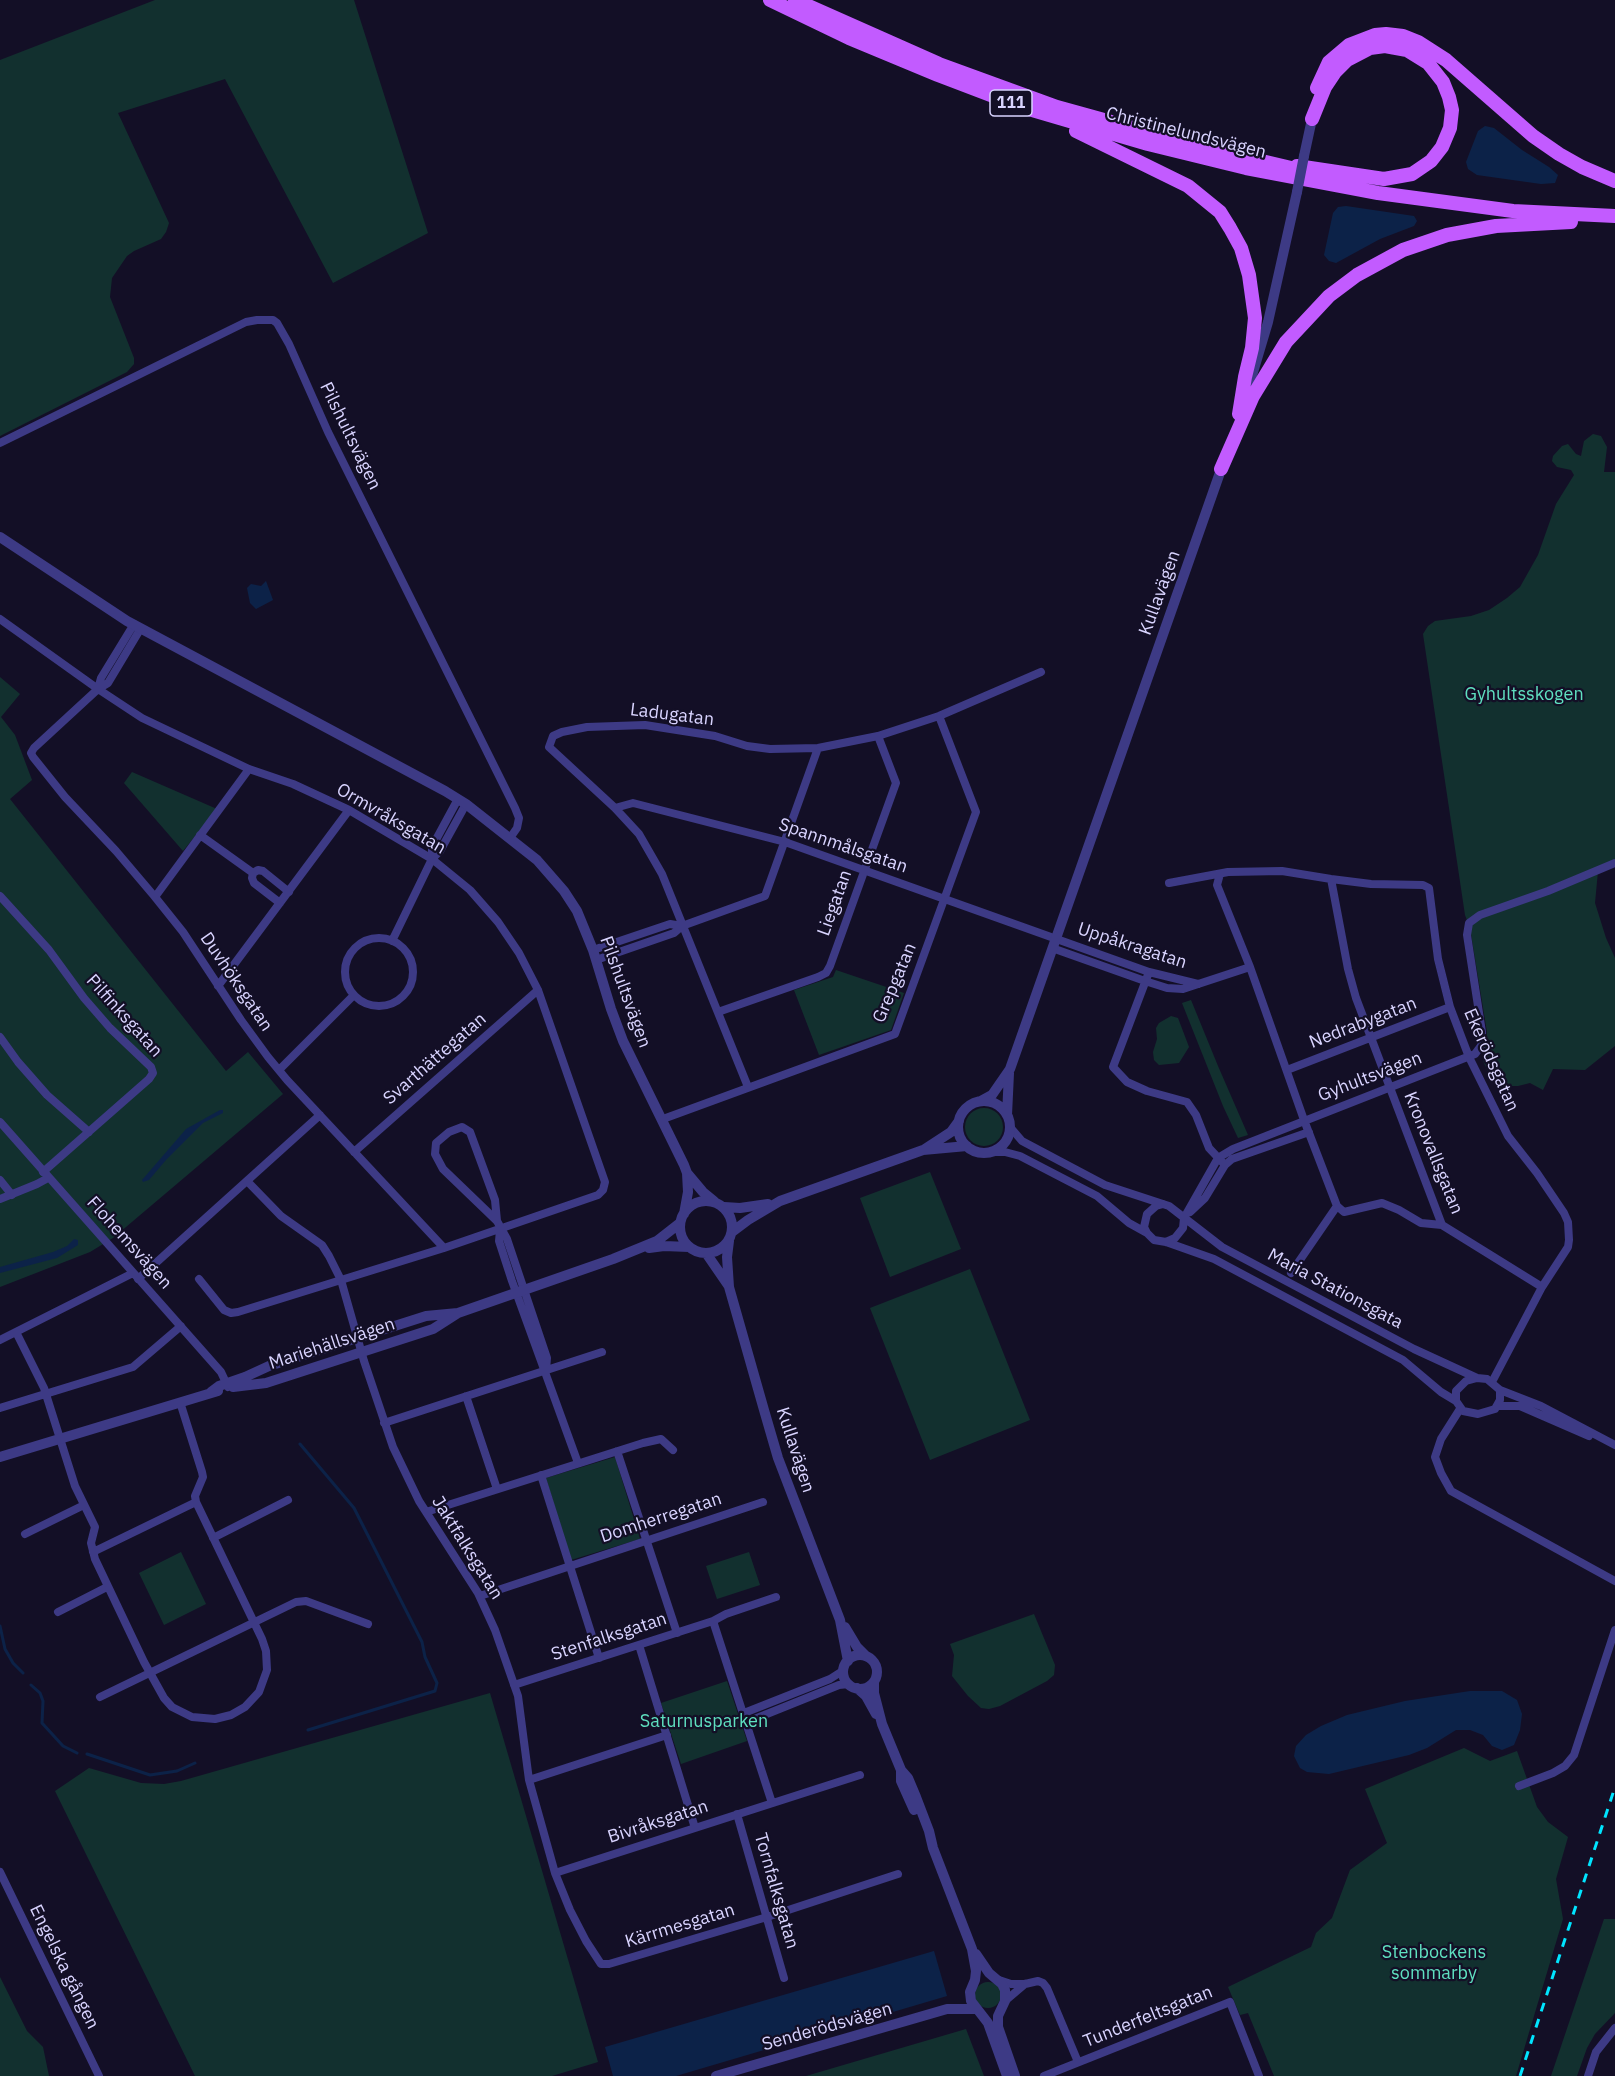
<!DOCTYPE html>
<html>
<head>
<meta charset="utf-8">
<style>
	body { margin:0 }
	canvas { display:block; background:#130f26 }
</style>
</head>
<body>
<canvas width="1615" height="2076"></canvas>
<script>
const c = document.querySelector('canvas').getContext('2d');
c.lineJoin = 'round';
function fill(path, color) { c.fillStyle = color; c.fill(path, 'evenodd'); }
const poly = rows => new Path2D(rows.map(r => 'M' + r).join(''));
function trace(path, color, width, dash) { c.strokeStyle = color; c.lineWidth = width; c.lineCap = dash ? 'butt' : 'round'; c.setLineDash(dash || []); c.stroke(path); }
function drawText(font, color, halo, rows, align = 'center') {
  c.font = font + ' "IBM Plex Sans",sans-serif'; c.lineWidth = 4.5; c.setLineDash([]); c.textBaseline = 'middle'; c.strokeStyle = halo; c.fillStyle = color; for (const [text, x, y, turn = 0] of rows) {
    c.save(); c.translate(x, y); c.rotate((+turn || 0) * Math.PI / 180); c.textAlign = isNaN(turn) ? turn : align; if (halo) c.strokeText(text, 0, 0); c.fillText(text, 0, 0); c.restore();
  }
}
fill(poly([
	[155,0,354,0,428,233,333,283,225,79,118,113,169,223,166,232,161,239,134,251,127,256,112,278,110,297,134,358,134,364,127,372,0,436,0,60],
	[1593,434,1601,436,1607,447,1604,472,1615,472,1615,865,1598,871,1595,903,1606,938,1615,958,1615,1046,1585,1070,1553,1069,1543,1090,1530,1083,1518,1086,1500,1086,1494,1082,1490,1076,1483,1061,1487,1032,1470,928,1465,915,1423,634,1428,626,1435,621,1471,616,1489,610,1507,598,1520,587,1538,555,1556,504,1574,475,1571,470,1557,467,1552,461,1553,456,1562,446,1568,444,1576,454,1581,456,1584,441],
	[0,677,20,694,1,717,15,735,32,780,10,799,226,1071,248,1052,283,1094,113,1238,90,1252,0,1287],
	[132,772,217,809,183,851,124,783],
	[836,970,904,993,891,1030,819,1055,794,990,833,977],
	[1191,1000,1218,1066,1248,1135,1238,1138,1223,1106,1182,1003],
	[1171,1016,1178,1018,1189,1047,1179,1063,1159,1065,1154,1060,1153,1052,1157,1039,1156,1028,1159,1023],
	'965 1127a19 19 0 1 1 38 0a19 19 0 1 1-38 0Z',
	[930,1172,961,1249,890,1277,860,1198],
	[970,1269,1030,1420,930,1460,870,1308],
	[615,1457,640,1539,571,1560,546,1478],
	[181,1552,206,1604,164,1625,139,1573],
	[749,1552,760,1585,717,1599,706,1566],
	[1034,1614,1055,1665,1054,1675,1047,1681,1000,1706,989,1709,981,1708,968,1696,952,1676,954,1655,950,1644],
	[727,1681,747,1741,681,1764,661,1703],
	[490,1693,598,2062,552,2076,195,2076,55,1791,89,1768,141,1783,164,1784,181,1781],
	[1464,1748,1490,1761,1517,1751,1537,1807,1548,1822,1568,1837,1556,1879,1563,1919,1516,2076,1274,2076,1248,2013,1240,2015,1228,1987,1311,1947,1316,1933,1332,1918,1350,1870,1387,1843,1365,1789],
	[1604,1919,1615,1919,1615,2013,1595,2034,1587,2048,1577,2076,1551,2076],
	[0,1977,27,2031,43,2047,49,2076,0,2076],
	'975 1995a13 13 0 1 1 26 0a13 13 0 1 1-26 0Z',
	[966,2029,984,2076,806,2076]
]), '#12302f');
fill(poly([
	[1485,126,1494,128,1522,150,1549,167,1558,175,1555,183,1541,184,1477,175,1468,169,1466,162,1478,131],
	[1346,206,1414,216,1417,221,1414,226,1380,239,1336,263,1329,261,1324,255,1333,213,1338,207],
	[266,581,273,600,256,609,250,603,247,588,251,584,261,586],
	[220,1110,223,1110,223,1113,203,1123,166,1160,149,1180,143,1182,142,1180,186,1129],
	[74,1239,78,1240,78,1245,57,1258,0,1273,0,1267,53,1252,67,1246],
	[1470,1691,1502,1691,1517,1700,1522,1714,1520,1730,1514,1745,1502,1750,1492,1746,1483,1735,1470,1730,1456,1730,1427,1748,1409,1755,1329,1774,1307,1772,1300,1768,1294,1756,1296,1746,1306,1735,1321,1726,1347,1715,1405,1701],
	[934,1951,947,1996,676,2076,613,2076,605,2047]
]), '#0c2248');
trace(poly([
	[300,1444,354,1508,422,1642,425,1657,437,1683,435,1691,308,1730],
	[0,1626,5,1649,13,1663,23,1673],
	[31,1685,40,1693,43,1701,42,1723,63,1746,77,1753],
	[87,1754,150,1775,177,1771,195,1763]
]), '#0c2248', 3);
trace(poly([
	[0,443,246,322,257,320,273,320,277,323,289,344,328,432,515,808,519,818,517,828,510,838],
	[0,619,98,689,142,718,249,769,293,784,349,810,432,859,470,890,498,922,519,953,538,990,605,1182,603,1190,598,1195,444,1248,287,1080,268,1057,241,1020,183,932,155,897,116,851,65,797,33,757,31,753,34,748,98,689,108,683,141,628],
	[98,689,101,678,134,624],
	[615,808,633,803,785,842,1149,972,1198,984],
	[200,835,253,873],
	[432,859,432,847,458,799],
	[1220,874,1217,885,1250,967,1304,1120,1337,1206,1344,1212,1382,1203,1399,1210,1421,1223,1442,1225],
	[1331,879,1348,969,1356,998,1442,1225,1542,1287],
	[1169,883,1228,872,1282,871,1331,879,1371,884,1423,885,1429,888,1438,959,1450,1007,1469,1057,1508,1136,1537,1173,1564,1213,1568,1222,1569,1240,1568,1247,1542,1287,1492,1382],
	[0,896,49,950,84,998,110,1028,151,1067,153,1073,149,1079,43,1172],
	[155,897,249,769],
	[280,903,254,883,252,878,253,873,258,870,263,871,289,892],
	'345 972a34 34 0 1 1 68 0a34 34 0 1 1-68 0Z',
	[392,941,432,859,440,851,466,804],
	[1052,948,1145,981,1167,988,1183,989,1250,967],
	[593,950,670,924,682,926],
	[596,960,674,933,682,926,765,896,818,748],
	[1149,972,1113,1067,1127,1082,1147,1091,1187,1102,1196,1115,1209,1148,1225,1165],
	[218,986,349,810],
	[718,1012,818,977,826,973,830,966,896,783,878,736],
	[0,1037,18,1062,47,1095,89,1132],
	[279,1070,354,995],
	[1287,1070,1450,1007],
	[748,1087,662,874,639,834,615,808,549,747,553,736,562,732,587,727,645,725,715,736,747,746,770,749,818,748,878,736,939,716,1041,672],
	[663,1119,895,1034,976,812,939,716],
	[0,1122,221,1372,228,1387],
	[1010,1127,1022,1141,1105,1185,1169,1206,1222,1247,1414,1349,1477,1378,1487,1379,1500,1390,1541,1406,1615,1445],
	[354,1152,538,990],
	[993,1152,1005,1152,1020,1156,1097,1196,1129,1223,1147,1233,1154,1240,1166,1242,1214,1259,1403,1360,1441,1392,1456,1401],
	[0,1180,12,1195],
	[247,1181,281,1216,322,1245,329,1256,341,1280,364,1361,393,1447,419,1501,478,1593,495,1630,518,1696,529,1780,555,1873,570,1910,586,1941,601,1964,609,1964,767,1917,898,1874],
	[0,1199,37,1184,48,1178],
	[1190,1212,1205,1198,1225,1165,1232,1159,1309,1132],
	[497,1221,495,1200,470,1132,462,1127,449,1132,436,1143,435,1154,443,1169,497,1221,507,1239,547,1358,546,1370],
	[500,1230,499,1241,512,1281,578,1463],
	[1147,1233,1144,1227,1147,1214,1156,1206,1163,1204],
	[1166,1242,1175,1238,1183,1228,1184,1218,1218,1158,1233,1149,1475,1054,1481,1046,1482,1032,1467,935,1469,923,1480,915,1548,891,1615,863],
	[1291,1273,1337,1206],
	[138,1279,320,1115],
	[199,1279,224,1310,231,1313,238,1312,444,1248],
	[16,1332,44,1388,75,1486,95,1527,91,1543,95,1559,144,1662,164,1698,172,1707,192,1717,215,1719,231,1715,245,1707,259,1692,267,1670,266,1651,262,1639,196,1502,195,1496,203,1477,202,1472,180,1402],
	[0,1340,133,1273],
	[1477,1378,1466,1381,1456,1391,1456,1401,1463,1411,1478,1414,1495,1409,1500,1400,1500,1390],
	[466,1396,497,1489],
	[1498,1406,1520,1406,1589,1436],
	[0,1408,133,1367,181,1326],
	[1460,1409,1441,1439,1435,1457,1441,1473,1451,1491,1615,1581],
	[384,1423,602,1352],
	[617,1451,677,1633],
	[541,1475,599,1658],
	[426,1512,643,1443,661,1439,673,1450],
	[25,1534,84,1505],
	[213,1538,288,1500],
	[93,1552,196,1502],
	[480,1596,763,1502],
	[58,1612,107,1587],
	[713,1621,772,1803],
	[639,1645,695,1828],
	[514,1685,713,1621,726,1614,776,1597],
	[100,1697,296,1602,306,1601,368,1624],
	[744,1713,830,1679,844,1670],
	[747,1722,839,1685,849,1684],
	[529,1780,667,1735],
	[1519,1786,1553,1773,1565,1766,1574,1755,1615,1630],
	[737,1814,784,1978],
	[0,1872,99,2076],
	[555,1873,860,1775],
	[999,1980,1011,1984,1025,1984,1038,1981,1043,1983,1047,1988,1078,2062],
	[1005,2001,1025,1984],
	[1044,2076,1230,2002,1259,2076],
	[1588,2076,1596,2052,1615,2028]
]), '#3d3a85', 8);
trace(poly([
	[1304,156,1312,119],
	[1248,389,1268,322,1297,192],
	[0,537,127,621,445,791,466,804,537,860,564,891,577,911,593,950,611,1009,623,1041,684,1165,687,1173,688,1192,684,1214],
	[981,1101,992,1095,1010,1069,1223,464],
	'958 1127a26 26 0 1 1 52 0a26 26 0 1 1-52 0Z',
	[1007,1115,1009,1073],
	[925,1149,951,1132,959,1121],
	[687,1173,703,1192,714,1201],
	'680 1227a26 26 0 1 1 52 0a26 26 0 1 1-52 0Z',
	[724,1207,740,1208,768,1204],
	[732,1232,748,1220,780,1201,923,1150,967,1146],
	[729,1241,727,1257,729,1287,764,1410,778,1458,840,1620,848,1661],
	[649,1248,664,1246,689,1247],
	[706,1253,728,1285],
	[233,1387,266,1383,433,1329,458,1313],
	[211,1392,219,1386,245,1377,269,1366,426,1316,458,1313,613,1259,657,1241,680,1223],
	[0,1457,218,1391],
	[845,1627,857,1647,866,1656],
	'843 1672a17 17 0 1 1 34 0a17 17 0 1 1-34 0Z',
	[874,1682,874,1693,882,1724,901,1770,901,1781,914,1810],
	[857,1688,866,1696,876,1714],
	[901,1770,908,1778,916,1797,929,1831,933,1848,972,1949,976,1971,975,1980,970,1992,971,2001,988,2023,1007,2076],
	[976,1954,989,1973,1002,1984,1005,1990,1005,2001,998,2016,998,2027,1015,2076],
	[716,2076,947,2009,976,2009]
]), '#3d3a85', 10);
trace(poly([
	[770,0,849,38,938,75,1022,107,1148,144,1246,168,1378,193,1513,211,1615,216],
	[795,0,939,64,1057,107,1198,146,1304,171],
	[1317,88,1329,62,1349,45,1375,35,1386,34,1403,36,1418,42,1446,60,1533,136,1559,154,1582,167,1615,181],
	[1076,131,1188,186,1220,212,1230,228,1241,248,1249,275,1255,318,1252,348,1245,377,1239,414],
	[1297,166,1384,179,1412,174,1431,161,1442,147,1450,128,1452,110,1449,97,1443,82,1428,63,1407,50,1385,46,1370,48,1347,60,1335,72,1325,87,1312,119],
	[1221,469,1253,396,1286,342,1329,296,1357,275,1403,250,1447,235,1496,226,1571,222]
]), '#c25bff', 14);
trace(poly([
	[1520,2076,1615,1787]
]), '#00e5ff', 3, [9, 8]);
trace(poly([
	[1297,192,1304,156]
]), '#3d3a85', 10);
for (const [x, y, w] of [
	[1011,103,42]
]) { const box = new Path2D(); box.roundRect(x - w / 2, y - 13, w, 26, 4.5); c.fillStyle = '#130f26'; c.fill(box); trace(box, '#d9d4ff', 1.5); }
drawText('bold 16px', '#d9d4ff', null, [
	["111",1011,103]
]);
drawText('18px', '#d9d4ff', '#130f26', [
	["Christinelundsvägen",1186,133,14],
	["Pilshultsvägen",350,436,64],
	["Kullavägen",1160,593,-70],
	["Ladugatan",672,715,7],
	["Ormvråksgatan",391,819,30],
	["Spannmålsgatan",843,846,19],
	["Liegatan",835,903,-70],
	["Uppåkragatan",1132,946,18],
	["Duvhöksgatan",236,982,56],
	["Grepgatan",895,983,-67],
	["Pilshultsvägen",625,992,70],
	["Pilfinksgatan",124,1016,48],
	["Nedrabygatan",1363,1023,-21],
	["Svarthättegatan",435,1059,-41],
	["Ekerödsgatan",1491,1060,66],
	["Gyhultsvägen",1370,1077,-21],
	["Kronovallsgatan",1433,1153,68],
	["Flohemsvägen",129,1243,48],
	["Maria Stationsgata",1335,1289,28],
	["Mariehällsvägen",332,1344,-18],
	["Kullavägen",795,1450,72],
	["Domherregatan",661,1518,-18],
	["Jaktfalksgatan",467,1548,58],
	["Stenfalksgatan",609,1637,-18],
	["Bivråksgatan",658,1822,-18],
	["Tornfalksgatan",776,1891,74],
	["Kärrmesgatan",680,1926,-17],
	["Engelska gången",64,1967,64],
	["Tunderfeltsgatan",1148,2017,-22],
	["Senderödsvägen",827,2027,-16]
]);
drawText('18px', '#5fe0c0', '#130f26', [
	["Gyhultsskogen",1524,695],
	["Saturnusparken",704,1722],
	["Stenbockens",1434,1953],
	["sommarby",1434,1974]
]);
</script>
</body>
</html>
